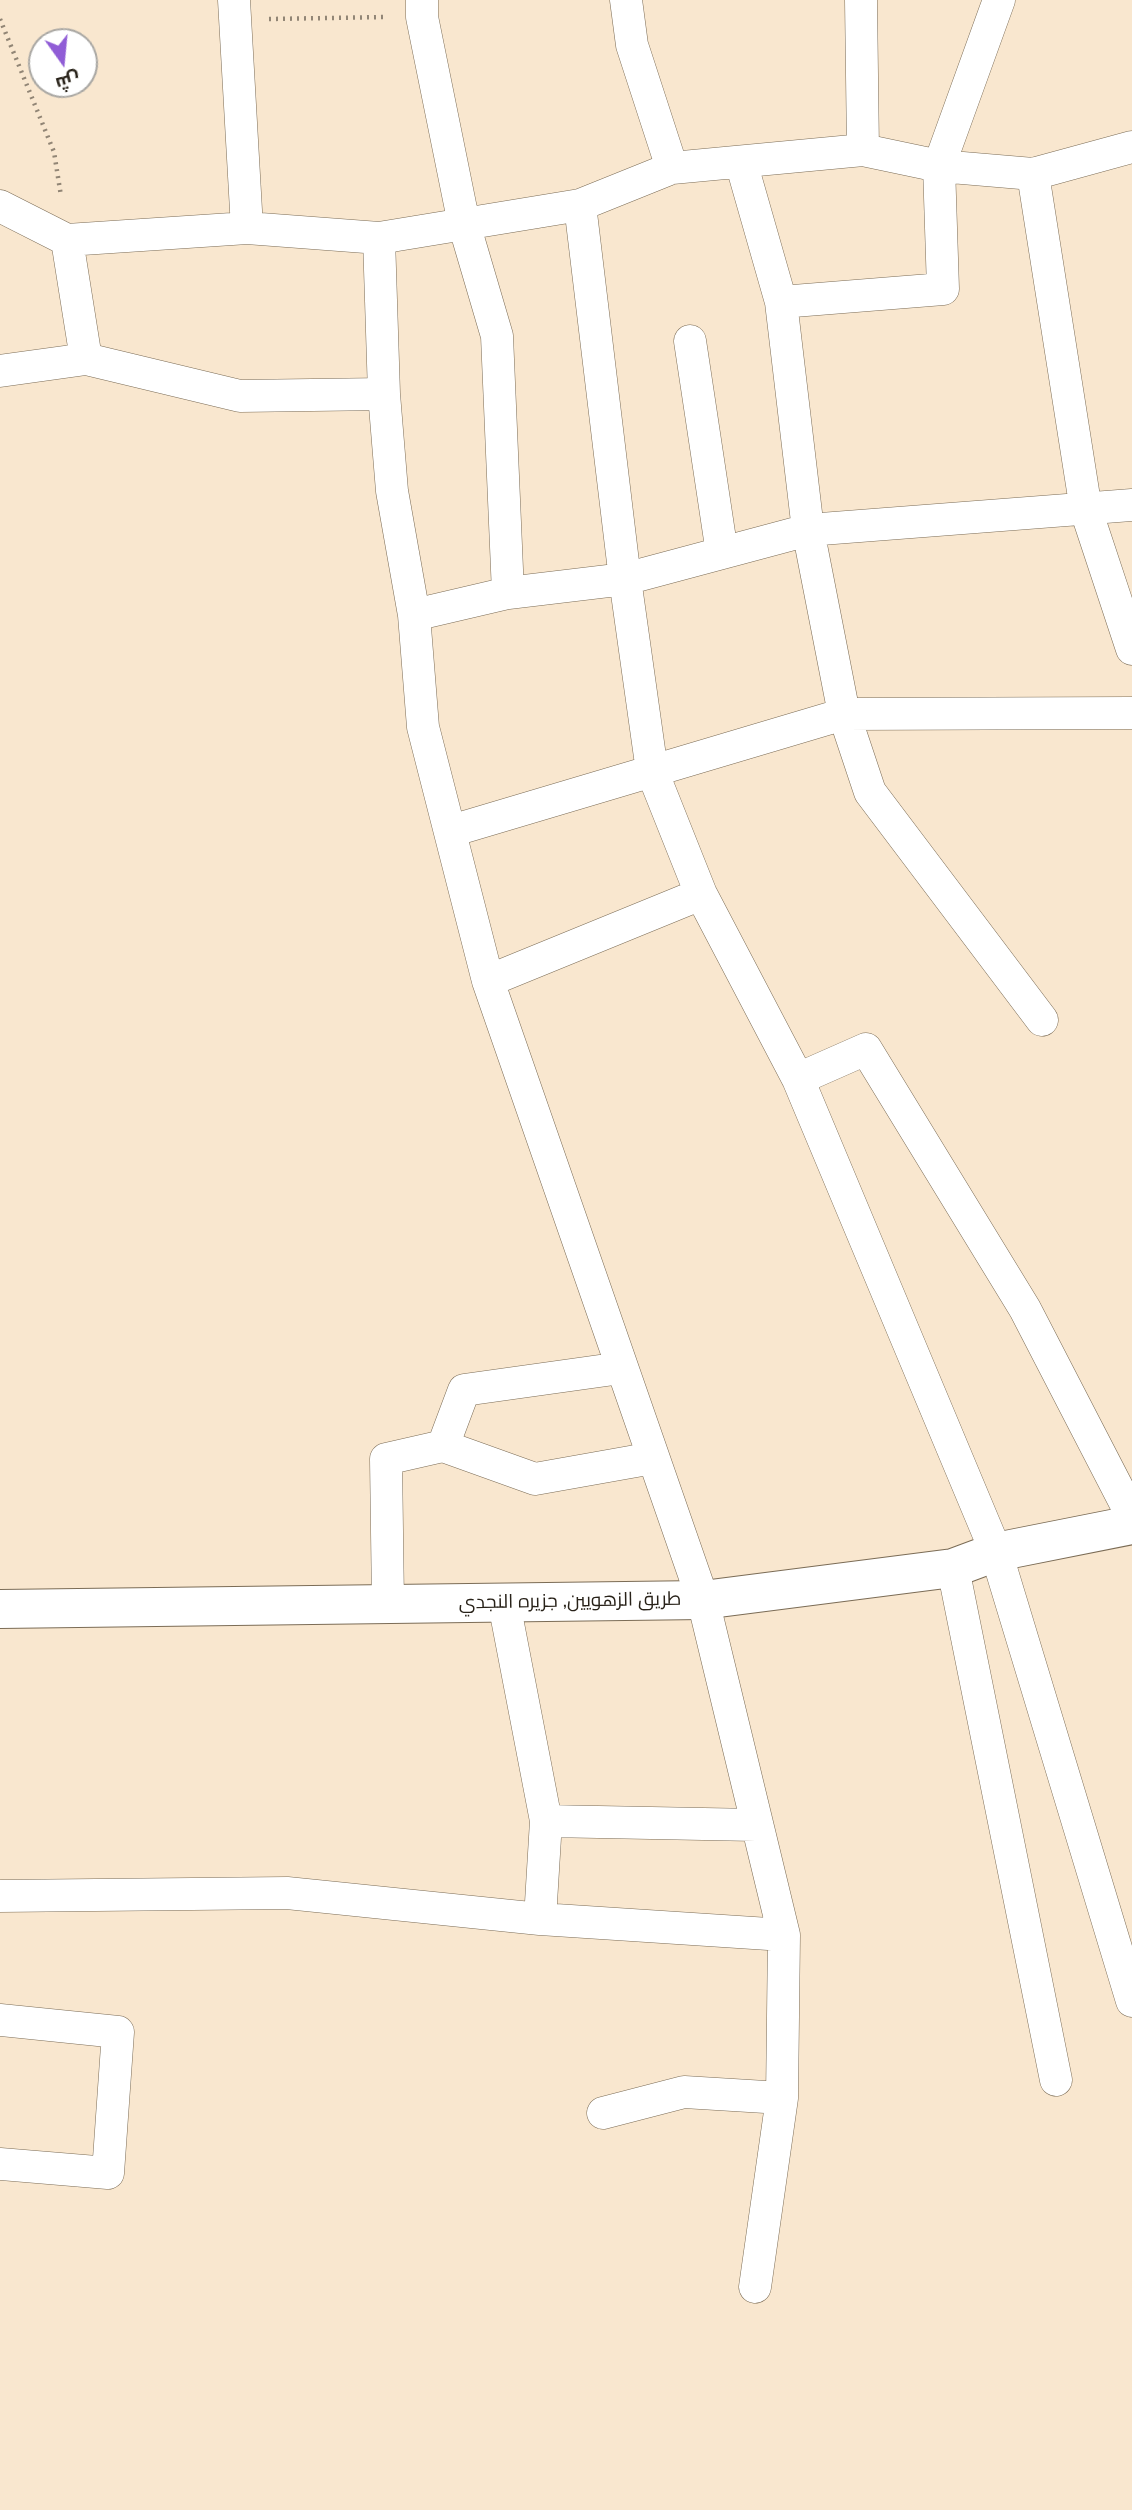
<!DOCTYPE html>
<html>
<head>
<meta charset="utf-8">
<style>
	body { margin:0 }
	#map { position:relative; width:1132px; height:2510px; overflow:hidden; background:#f9e7cf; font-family:"Nunito Sans",Cairo,sans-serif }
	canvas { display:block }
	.north { position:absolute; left:28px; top:28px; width:70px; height:70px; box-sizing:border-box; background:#fff; border:2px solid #a9a7a3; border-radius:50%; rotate:165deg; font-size:19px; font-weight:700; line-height:28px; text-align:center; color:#282219 }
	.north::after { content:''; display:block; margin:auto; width:24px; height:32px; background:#905dd6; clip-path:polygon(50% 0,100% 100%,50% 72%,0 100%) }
</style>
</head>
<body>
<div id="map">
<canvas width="1132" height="2510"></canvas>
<div class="north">ش</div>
</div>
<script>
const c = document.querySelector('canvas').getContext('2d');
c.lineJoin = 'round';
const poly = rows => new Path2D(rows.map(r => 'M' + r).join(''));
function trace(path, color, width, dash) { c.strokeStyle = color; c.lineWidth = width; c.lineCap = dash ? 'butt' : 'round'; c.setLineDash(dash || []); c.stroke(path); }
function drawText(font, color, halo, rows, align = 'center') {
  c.font = font + ' "Nunito Sans",Cairo,sans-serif'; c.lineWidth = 7; c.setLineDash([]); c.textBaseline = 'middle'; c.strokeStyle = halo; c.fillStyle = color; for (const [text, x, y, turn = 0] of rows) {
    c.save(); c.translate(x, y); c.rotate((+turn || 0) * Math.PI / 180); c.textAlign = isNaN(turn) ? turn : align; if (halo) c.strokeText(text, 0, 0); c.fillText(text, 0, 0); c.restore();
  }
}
const street = poly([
	[234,0,247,228],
	[422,0,422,17,464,224,497,336,508,593],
	[626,0,632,45,672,168],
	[861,0,863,150],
	[741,162,781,302,808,530,844,714,870,792,1042,1020],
	[1033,174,1086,510,1132,649],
	[580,205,625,579,652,771,701,894,798,1079,996,1552,1132,2001],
	[0,206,67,240,247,228,379,238,580,205,672,168,863,150,939,166,1033,174,1132,147],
	[379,238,384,394,392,491,414,615,423,727,488,981,703,1600,784,1935,782,2098,755,2287],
	[67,240,86,359],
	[781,302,943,289,939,166,999,0],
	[690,341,722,553],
	[0,371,86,359,240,396,384,394],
	[414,615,508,593,625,579,808,530,1132,505],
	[451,831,844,714,1132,713],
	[488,981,701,894],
	[798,1079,866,1049,1025,1309,1132,1516],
	[443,1446,464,1390,621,1368],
	[953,1568,1056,2080],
	[504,1603,546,1821,540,1919],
	[388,1604,386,1459,443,1446,535,1479,653,1458],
	[546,1821,756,1825],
	[0,1896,287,1893,540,1919,784,1935],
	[0,2020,118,2032,108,2173,0,2164],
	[603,2113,684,2092,782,2098]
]);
const secondary = poly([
	[0,1609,703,1600,953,1568,996,1552,1132,1525]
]);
trace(street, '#7b6c56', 33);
trace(secondary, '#7b6c56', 40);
trace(poly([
	[0,19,54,152,61,196],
	[269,19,386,17]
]), '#918575', 4.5, [2, 5]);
trace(street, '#fff', 32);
trace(secondary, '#fff', 38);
drawText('19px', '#282219', '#fff', [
	["طريق الزهويين, جزيره النجدي",570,1602,-1]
]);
</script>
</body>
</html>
